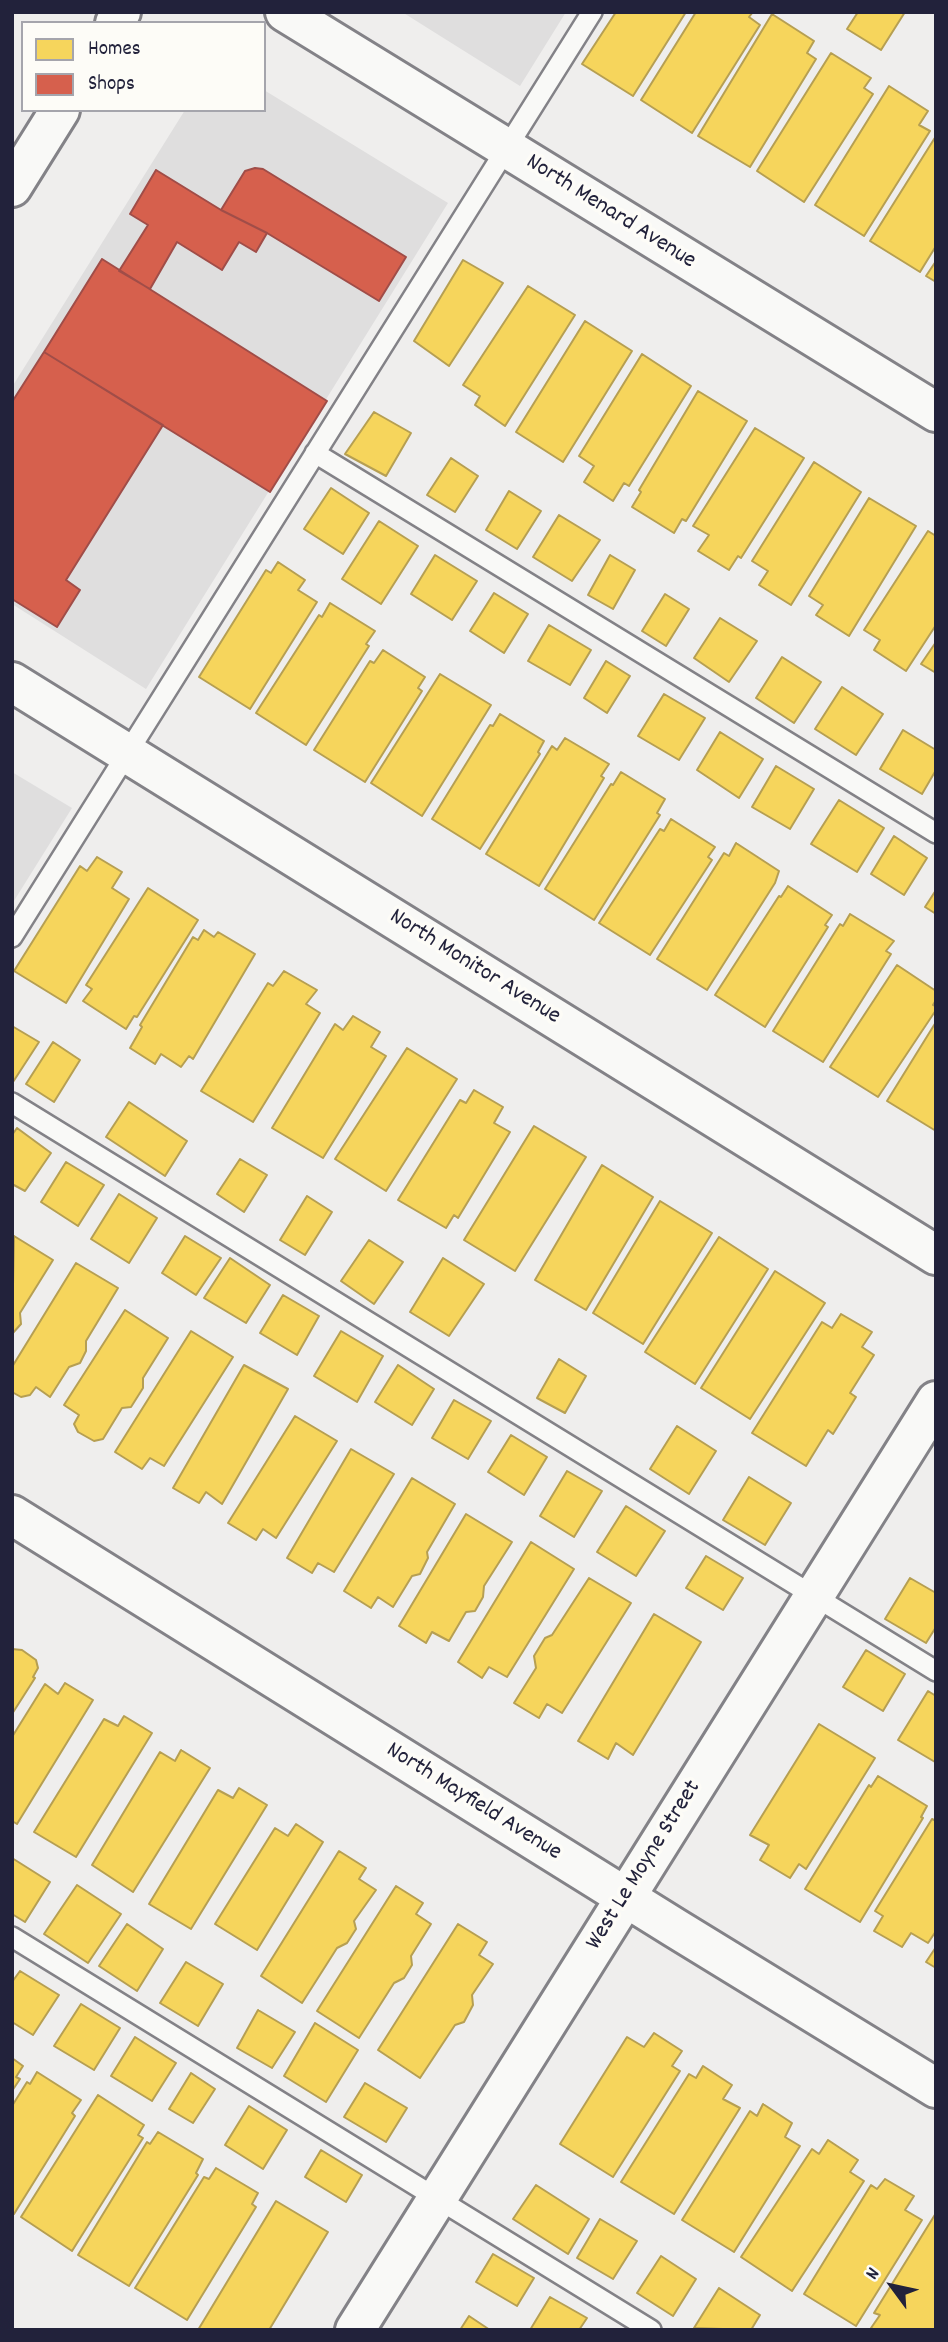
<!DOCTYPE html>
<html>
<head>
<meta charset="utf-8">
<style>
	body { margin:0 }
	#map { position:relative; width:948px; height:2342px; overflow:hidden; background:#efeeed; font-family:Dekko,sans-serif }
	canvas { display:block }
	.frame { position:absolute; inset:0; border:14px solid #22223b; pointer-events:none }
	.legend { position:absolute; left:21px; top:21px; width:245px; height:91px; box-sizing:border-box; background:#fdfcf7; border:2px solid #a5a5ac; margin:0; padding:9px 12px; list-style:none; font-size:21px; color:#22223b }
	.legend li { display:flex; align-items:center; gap:14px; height:35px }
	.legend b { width:35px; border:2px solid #a5a5ac }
	.north { position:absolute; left:857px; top:2251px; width:70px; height:70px; -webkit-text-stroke:5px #fdfcf7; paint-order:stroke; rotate:303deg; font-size:19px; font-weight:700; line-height:28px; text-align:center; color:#22223b }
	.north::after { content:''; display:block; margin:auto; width:24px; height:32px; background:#22223b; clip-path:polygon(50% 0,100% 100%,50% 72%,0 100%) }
</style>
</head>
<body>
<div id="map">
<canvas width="948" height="2342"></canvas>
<div class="frame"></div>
<ul class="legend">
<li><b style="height:19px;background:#f6d55c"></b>Homes</li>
<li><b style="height:19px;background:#d6604d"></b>Shops</li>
</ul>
<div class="north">N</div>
</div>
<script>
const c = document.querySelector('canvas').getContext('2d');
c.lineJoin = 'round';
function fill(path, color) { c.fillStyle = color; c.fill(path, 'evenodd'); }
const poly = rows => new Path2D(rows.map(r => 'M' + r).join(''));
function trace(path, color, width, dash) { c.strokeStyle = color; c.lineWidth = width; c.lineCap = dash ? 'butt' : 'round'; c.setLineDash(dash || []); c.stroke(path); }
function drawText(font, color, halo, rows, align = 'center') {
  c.font = font + ' Dekko,sans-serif'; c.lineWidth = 7; c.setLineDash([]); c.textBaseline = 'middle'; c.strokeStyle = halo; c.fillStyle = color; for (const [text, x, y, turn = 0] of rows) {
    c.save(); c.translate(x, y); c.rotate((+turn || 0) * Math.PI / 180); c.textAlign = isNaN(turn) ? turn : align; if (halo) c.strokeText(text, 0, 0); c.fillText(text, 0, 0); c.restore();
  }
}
fill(poly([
	[402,12,566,12,520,86],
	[264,90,448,203,146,689,12,604,12,387,185,110,264,110],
	[12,772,72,808,12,904]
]), '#dfdede');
const homes = poly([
	[616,12,686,12,633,96,582,64,616,12],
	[696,12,753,12,749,17,760,25,692,133,641,100,696,12],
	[858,12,905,12,881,50,847,29,858,12],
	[772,14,814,41,807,53,816,59,750,167,698,136,772,14],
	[831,53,871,78,864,88,873,94,804,202,757,171,831,53],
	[889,86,928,111,919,125,930,131,864,236,815,205,889,86],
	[936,136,936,246,920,272,870,241,936,136],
	[463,260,503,283,449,366,414,341,463,260],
	[936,261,936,282,926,276,936,261],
	[528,286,575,315,505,426,475,405,480,396,463,385,528,286],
	[585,321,632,351,563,462,516,432,585,321],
	[642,354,691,386,629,486,624,483,613,501,584,482,594,466,579,456,642,354],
	[698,391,747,421,686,521,682,519,674,533,632,507,641,492,639,490,698,391],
	[374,412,411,433,386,476,345,454,374,412],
	[755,428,804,458,741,558,738,556,729,570,698,551,709,535,693,526,755,428],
	[451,458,478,476,455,512,427,495,451,458],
	[814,462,861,492,791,605,759,585,768,571,752,561,814,462],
	[331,488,369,513,343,554,304,529,331,488],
	[509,491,541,511,517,549,486,530,509,491],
	[869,498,916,526,849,636,816,615,823,605,809,596,869,498],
	[559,515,600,540,572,581,533,557,559,515],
	[379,521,418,546,381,604,342,579,379,521],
	[928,531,936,536,936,625,906,671,874,650,880,640,864,630,928,531],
	[435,555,477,581,452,620,411,594,435,555],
	[610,555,635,570,613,609,588,595,610,555],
	[278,562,305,580,298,590,317,602,250,709,199,677,266,570,271,573,278,562],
	[494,593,528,614,504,653,470,631,494,593],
	[665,594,689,609,666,646,642,631,665,594],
	[330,603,375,631,366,644,369,646,306,745,256,713,319,615,322,617,330,603],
	[720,618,757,641,729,682,694,658,720,618],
	[549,625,591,650,570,685,528,661,549,625],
	[936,642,936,673,921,664,936,642],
	[383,650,425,677,418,688,422,691,365,782,314,750,370,661,374,663,383,650],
	[782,657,821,682,794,723,756,698,782,657],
	[606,661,630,676,607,713,584,698,606,661],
	[440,674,491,705,422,816,371,783,440,674],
	[842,687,883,714,856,755,815,729,842,687],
	[664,694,705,718,679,760,638,736,664,694],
	[500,714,544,741,538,752,540,754,480,849,432,819,490,725,493,726,500,714],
	[903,730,936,750,936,770,922,794,880,769,903,730],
	[720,732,763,759,739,798,697,770,720,732],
	[565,738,609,764,601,776,604,778,539,886,486,854,552,746,557,750,565,738],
	[776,766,814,789,790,829,752,807,776,766],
	[621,772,665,799,657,813,660,815,594,920,545,889,611,784,613,785,621,772],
	[839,800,884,828,857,872,811,844,839,800],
	[671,819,715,847,708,857,712,860,650,955,599,923,660,829,664,831,671,819],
	[894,836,927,858,904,895,871,874,894,836],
	[736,843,779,871,775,883,707,990,657,959,724,853,729,856,736,843],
	[97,857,122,872,112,888,129,899,66,1003,14,971,80,866,87,871,97,857],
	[788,886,832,915,825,925,828,927,765,1027,715,995,779,896,781,897,788,886],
	[148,888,198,920,137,1017,134,1016,126,1029,83,1001,92,989,86,985,148,888],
	[936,890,936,914,925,907,936,890],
	[850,914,894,941,886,951,891,954,823,1062,773,1031,840,924,843,926,850,914],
	[204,930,214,937,218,932,255,954,193,1059,189,1056,181,1067,161,1054,155,1064,130,1048,142,1027,140,1025,193,937,198,940,204,930],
	[897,965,936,991,936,1000,933,1005,936,1006,936,1010,878,1097,830,1067,897,965],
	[284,971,317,990,306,1004,320,1013,253,1122,201,1091,268,983,273,986,284,971],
	[353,1016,380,1032,371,1047,386,1056,323,1158,272,1128,335,1024,343,1030,353,1016],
	[936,1022,936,1131,887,1101,936,1022],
	[12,1026,39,1042,13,1082,12,1081,12,1026],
	[53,1042,80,1060,54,1102,26,1084,53,1042],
	[407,1048,457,1079,386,1191,335,1159,407,1048],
	[474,1090,503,1107,494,1123,510,1132,458,1218,454,1215,446,1228,398,1200,460,1100,466,1103,474,1090],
	[129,1102,187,1141,165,1176,106,1137,129,1102],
	[534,1126,586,1157,515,1271,464,1240,534,1126],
	[17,1128,51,1153,25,1191,12,1184,12,1135,17,1128],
	[240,1159,267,1175,244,1212,217,1194,240,1159],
	[66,1162,104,1185,78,1226,41,1202,66,1162],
	[602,1165,653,1197,586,1310,535,1280,602,1165],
	[119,1194,157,1218,129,1263,91,1239,119,1194],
	[307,1196,332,1212,305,1255,280,1240,307,1196],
	[660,1201,712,1233,643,1344,593,1313,660,1201],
	[14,1236,53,1260,20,1313,21,1324,12,1334,14,1236],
	[185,1236,221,1258,196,1295,162,1273,185,1236],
	[719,1237,768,1269,695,1384,645,1352,719,1237],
	[369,1240,403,1262,374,1304,341,1281,369,1240],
	[230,1258,270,1285,246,1323,204,1298,230,1258],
	[443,1258,484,1284,449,1336,410,1312,443,1258],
	[76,1263,118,1288,86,1341,86,1351,80,1363,69,1367,50,1397,36,1387,30,1395,21,1397,12,1392,12,1367,76,1263],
	[775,1271,825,1303,750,1419,701,1388,775,1271],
	[283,1295,319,1316,297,1355,260,1333,283,1295],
	[125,1310,168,1338,143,1378,143,1388,131,1407,122,1408,103,1439,94,1441,78,1432,74,1424,79,1415,64,1405,125,1310],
	[841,1314,872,1332,862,1347,874,1355,850,1393,856,1397,833,1434,828,1430,806,1466,752,1433,822,1322,832,1328,841,1314],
	[191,1331,233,1357,164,1466,150,1458,142,1469,115,1452,191,1331],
	[341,1331,383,1356,357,1402,314,1376,341,1331],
	[559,1359,586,1376,565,1413,537,1398,559,1359],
	[244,1365,288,1389,222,1504,206,1492,199,1503,173,1488,244,1365],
	[398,1365,434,1389,412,1425,375,1402,398,1365],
	[454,1400,491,1421,468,1459,432,1438,454,1400],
	[295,1416,337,1441,276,1538,263,1529,256,1540,228,1523,295,1416],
	[677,1426,716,1451,689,1494,650,1469,677,1426],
	[511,1435,547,1457,524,1495,488,1472,511,1435],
	[351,1449,394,1474,334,1572,318,1563,312,1573,287,1558,351,1449],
	[567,1471,602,1491,574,1537,540,1516,567,1471],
	[749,1477,791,1503,765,1545,723,1520,749,1477],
	[412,1478,455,1504,427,1552,428,1558,420,1574,412,1576,393,1607,378,1597,371,1608,344,1591,412,1478],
	[626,1506,665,1531,636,1576,597,1552,626,1506],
	[466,1514,512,1542,484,1586,483,1597,475,1611,466,1612,449,1641,432,1632,426,1643,399,1626,466,1514],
	[531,1542,574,1569,507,1677,489,1667,482,1678,458,1662,531,1542],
	[706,1556,743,1578,723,1610,686,1588,706,1556],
	[589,1578,631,1603,562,1713,547,1704,539,1718,514,1703,536,1668,534,1656,545,1638,552,1635,589,1578],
	[910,1578,936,1593,936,1627,926,1643,885,1619,910,1578],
	[654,1614,701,1642,633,1755,616,1743,608,1759,578,1741,654,1614],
	[12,1649,22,1650,36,1660,38,1668,33,1677,35,1678,12,1714,12,1649],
	[866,1650,905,1674,883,1711,843,1687,866,1650],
	[65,1683,93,1700,17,1824,12,1821,12,1737,45,1684,58,1694,65,1683],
	[928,1691,936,1696,935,1762,898,1740,928,1691],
	[124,1716,152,1733,76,1857,34,1832,104,1719,118,1726,124,1716],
	[819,1724,875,1758,806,1869,799,1864,790,1878,760,1860,769,1845,750,1835,819,1724],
	[181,1750,210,1768,133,1892,92,1865,160,1752,175,1761,181,1750],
	[878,1776,927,1806,921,1817,923,1818,860,1922,805,1889,869,1785,871,1787,878,1776],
	[239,1788,267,1805,191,1929,149,1904,218,1790,233,1798,239,1788],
	[932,1819,936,1821,936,1931,928,1943,911,1933,902,1947,874,1931,883,1916,875,1911,932,1819],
	[296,1824,323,1842,257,1950,215,1924,275,1828,288,1836,296,1824],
	[339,1851,366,1868,359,1879,376,1890,354,1921,356,1929,347,1943,337,1948,302,2003,261,1976,339,1851],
	[12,1858,50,1882,25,1922,12,1914,12,1858],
	[77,1885,121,1914,88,1963,44,1934,77,1885],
	[396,1886,423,1903,416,1914,431,1924,411,1956,412,1965,404,1978,394,1983,359,2038,317,2011,396,1886],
	[127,1924,163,1949,137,1991,99,1966,127,1924],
	[458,1924,487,1942,479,1955,493,1964,472,1995,473,2005,464,2022,455,2025,420,2078,378,2050,458,1924],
	[936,1947,936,1968,926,1962,936,1947],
	[186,1962,223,1984,198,2026,160,2003,186,1962],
	[20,1971,59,1995,33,2035,12,2022,12,1982,20,1971],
	[81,2004,120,2028,94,2070,54,2046,81,2004],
	[258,2010,295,2032,272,2068,237,2048,258,2010],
	[315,2023,358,2050,326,2102,284,2076,315,2023],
	[654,2033,682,2051,672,2066,680,2071,613,2177,560,2144,627,2037,644,2047,654,2033],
	[135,2037,176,2063,152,2101,111,2076,135,2037],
	[12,2058,23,2066,16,2077,20,2079,12,2091,12,2058],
	[703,2066,732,2085,723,2099,740,2108,674,2214,621,2182,689,2074,696,2078,703,2066],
	[37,2072,81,2100,72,2113,75,2116,14,2214,12,2213,12,2106,27,2082,30,2084,37,2072],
	[191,2073,215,2089,193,2123,169,2109,191,2073],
	[365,2083,407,2108,386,2142,344,2117,365,2083],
	[98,2095,144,2125,138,2135,143,2138,72,2251,21,2217,98,2095],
	[763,2104,792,2123,785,2137,800,2146,734,2252,682,2220,750,2111,757,2116,763,2104],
	[249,2106,287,2130,263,2169,225,2145,249,2106],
	[158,2132,203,2159,196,2173,198,2175,129,2286,78,2255,147,2142,150,2144,158,2132],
	[828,2140,858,2160,850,2172,864,2181,792,2291,741,2257,812,2149,819,2154,828,2140],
	[321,2150,362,2175,346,2202,305,2177,321,2150],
	[216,2168,258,2193,252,2204,256,2207,187,2320,135,2288,204,2177,209,2179,216,2168],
	[885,2179,914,2196,905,2210,922,2220,856,2326,804,2294,871,2185,877,2189,885,2179],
	[536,2185,589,2219,568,2254,513,2219,536,2185],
	[276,2201,328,2232,269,2330,198,2330,276,2201],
	[936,2213,936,2330,875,2330,871,2328,880,2315,874,2313,936,2213],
	[600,2219,637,2241,613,2279,577,2258,600,2219],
	[493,2254,534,2278,517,2306,476,2282,493,2254],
	[661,2256,696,2279,673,2316,637,2293,661,2256],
	[719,2288,760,2315,751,2330,694,2328,719,2288],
	[550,2297,587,2318,579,2330,530,2330,550,2297],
	[469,2316,490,2330,460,2330,469,2316]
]);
fill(homes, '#f6d55c');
trace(homes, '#b69f52', 2);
const shops = poly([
	[255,168,263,169,406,257,379,301,267,233,221,210,245,171,255,168],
	[156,170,221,210,267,233,256,252,239,242,222,270,177,242,150,289,119,271,148,225,130,214,156,170],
	[102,259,327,401,270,492,44,352,102,259],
	[44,352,163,425,66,580,80,590,57,627,12,599,12,402,44,352]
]);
fill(shops, '#d6604d');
trace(shops, '#a04d48', 2);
const service = poly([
	[315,453,936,833],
	[12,937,592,12],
	[12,1103,936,1671],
	[12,1937,651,2330]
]);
const minor = poly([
	[285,12,936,412],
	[12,682,936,1255],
	[12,1515,675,1928,936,2088],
	[355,2330,936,1401]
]);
const primary = poly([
	[115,23,121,12],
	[12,187,60,110]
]);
trace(service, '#838287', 24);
trace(minor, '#838287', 44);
trace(primary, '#838287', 44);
trace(service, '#f9f9f7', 19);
trace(minor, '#f9f9f7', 38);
trace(primary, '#f9f9f7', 38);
drawText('24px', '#22223b', '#fdfcf7', [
	["North Menard Avenue",610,213,32],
	["North Monitor Avenue",474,968,32],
	["North Mayfield Avenue",473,1803,32],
	["West Le Moyne Street",645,1866,-58]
]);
</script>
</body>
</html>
